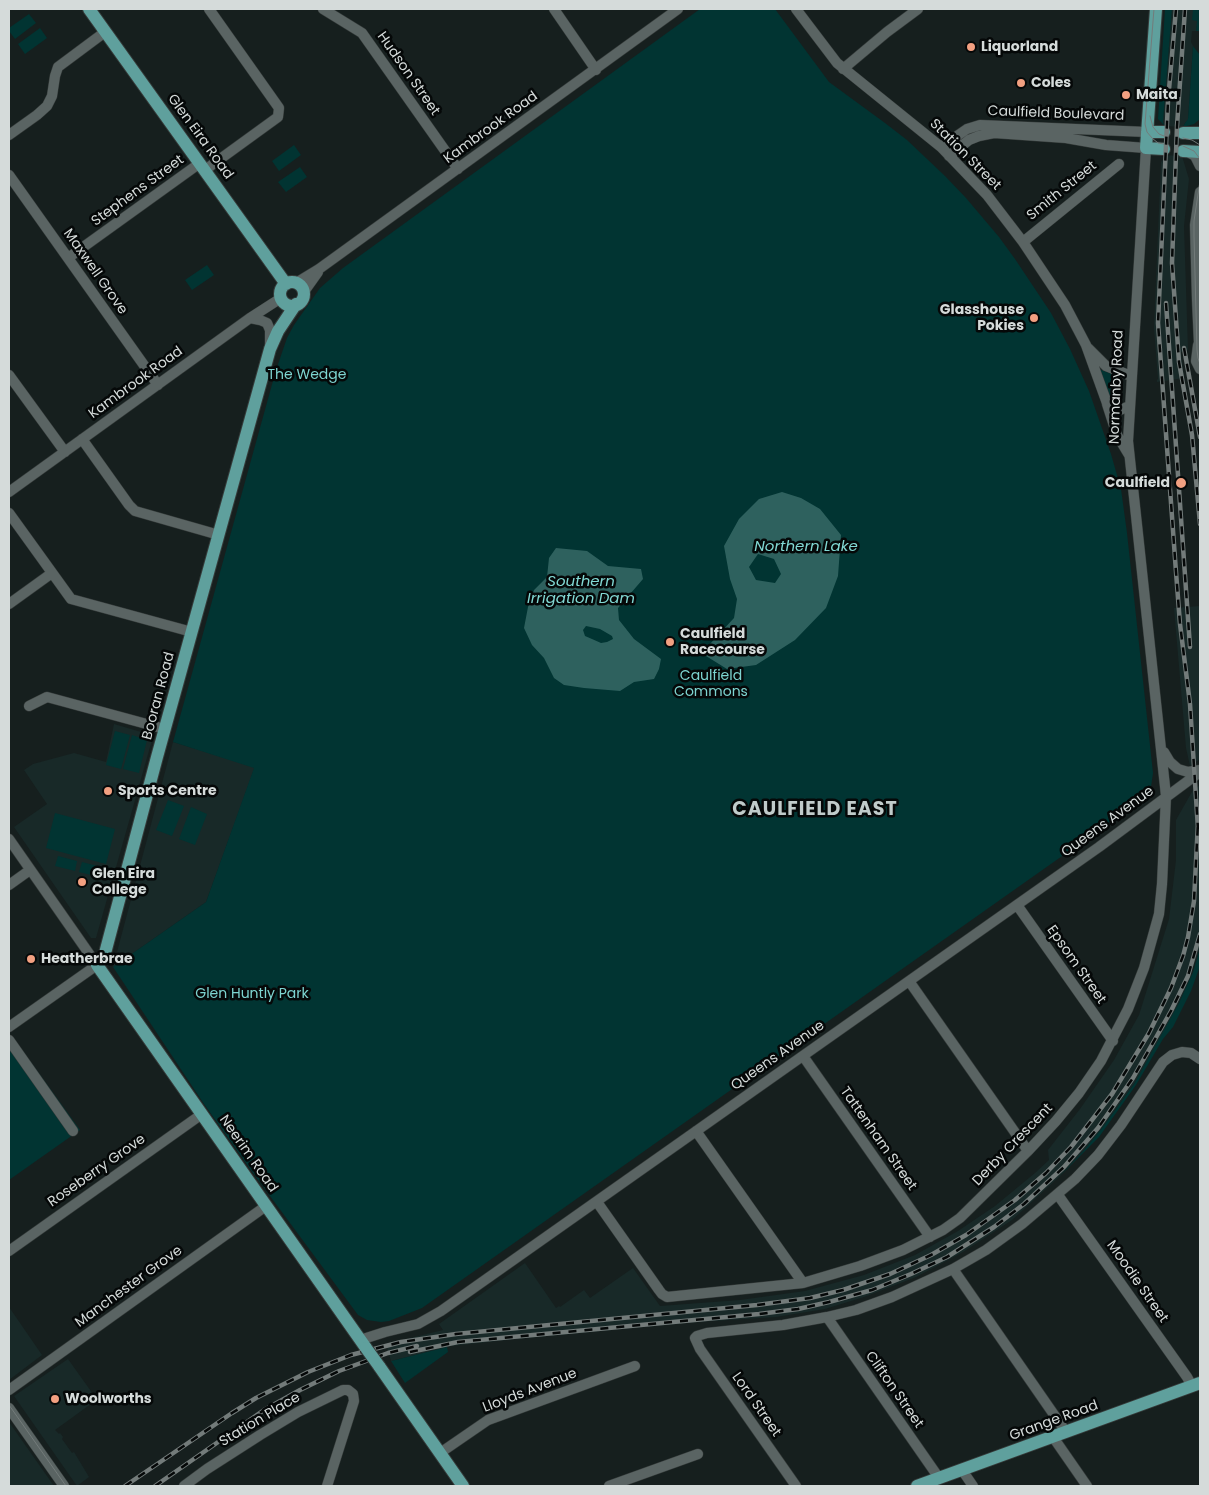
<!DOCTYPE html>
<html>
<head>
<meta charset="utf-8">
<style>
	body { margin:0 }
	#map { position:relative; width:1209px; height:1495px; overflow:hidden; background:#161f1e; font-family:Poppins,sans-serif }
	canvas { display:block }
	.frame { position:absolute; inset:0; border:10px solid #d5dbda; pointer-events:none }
</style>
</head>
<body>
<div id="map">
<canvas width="1209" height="1495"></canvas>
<div class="frame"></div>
</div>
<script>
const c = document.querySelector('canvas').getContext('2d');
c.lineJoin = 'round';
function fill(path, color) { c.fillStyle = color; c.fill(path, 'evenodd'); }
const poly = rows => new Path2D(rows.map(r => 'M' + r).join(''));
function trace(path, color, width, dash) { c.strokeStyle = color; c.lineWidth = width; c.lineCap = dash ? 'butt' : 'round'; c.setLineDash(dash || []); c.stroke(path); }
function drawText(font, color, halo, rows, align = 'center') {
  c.font = font + ' Poppins,sans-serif'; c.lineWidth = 5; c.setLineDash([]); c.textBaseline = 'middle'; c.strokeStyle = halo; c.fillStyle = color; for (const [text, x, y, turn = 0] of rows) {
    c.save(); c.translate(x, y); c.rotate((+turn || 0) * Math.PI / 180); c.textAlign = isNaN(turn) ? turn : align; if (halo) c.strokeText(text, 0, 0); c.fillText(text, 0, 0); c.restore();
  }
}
fill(poly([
	[1172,9,1195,9,1193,10,1198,21,1196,31,1192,31,1191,42,1193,46,1188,120,1185,123,1183,127,1165,126,1163,122],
	[1164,155,1182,156,1189,179,1184,226,1188,350,1181,352,1184,378,1157,382,1157,380,1158,379,1154,328,1161,162,1163,160],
	[1200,606,1200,759,1190,766,1186,748,1174,608],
	[114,724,148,734,152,740,96,938,91,938,14,827,47,804,24,770,33,764,74,753,106,762],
	[173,742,255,767,206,902,113,967],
	[1200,785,1200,948,1186,988,1170,1021,1149,1059,1134,1084,1102,1128,1085,1149,1059,1177,1012,1220,963,1252,916,1277,864,1297,825,1309,776,1317,697,1322,516,1339,451,1346,391,1361,386,1344,443,1330,439,1324,525,1263,556,1308,559,1306,560,1307,584,1290,590,1298,633,1268,660,1306,740,1300,805,1291,864,1275,915,1255,958,1231,995,1206,1035,1173,1049,1160,1048,1150,1080,1109,1114,1060,1139,1015,1169,919,1176,860,1176,820,1193,790],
	[9,1307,42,1355,9,1380],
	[68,1359,93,1394,92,1395,95,1401,55,1430,59,1434,60,1433,63,1437,62,1439,72,1453,74,1452,89,1477,77,1486,14,1396],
	[9,1422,54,1486,9,1486]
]), '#182928');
fill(poly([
	[700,9,775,9,829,82,885,123,907,140,945,176,966,198,999,237,1015,259,1051,313,1070,349,1089,391,1111,454,1121,489,1127,533,1153,773,1150,794,422,1308,389,1321,381,1322,367,1320,358,1315,253,1173,204,1104,113,967,206,902,254,768,173,742,276,370,287,338,294,325,320,288,343,268],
	[1165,9,1172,9,1163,122,1165,126,1158,119],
	[1195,9,1200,9,1200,31,1196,31,1197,21,1192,20,1193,10],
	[29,14,36,23,15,39,9,31,9,28],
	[40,28,47,38,25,54,18,44],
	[1193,46,1200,55,1200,119,1194,124,1183,127,1185,123,1188,119],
	[294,145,301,155,279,171,272,161],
	[300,167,307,177,286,192,278,182],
	[207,265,214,275,192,290,185,280],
	[1097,368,1121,378,1121,400,1119,404,1113,405],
	[115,731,130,735,121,769,106,765],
	[132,735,147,740,139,773,123,769],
	[168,800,184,806,172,836,156,830],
	[191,807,207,814,195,845,179,839],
	[55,813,115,829,106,864,46,848],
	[58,856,77,861,75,871,55,866],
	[82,862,101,867,99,877,79,872],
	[1200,948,1200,966,1191,991,1173,1027,1163,1039,1136,1085,1099,1137,1059,1177,1085,1149,1102,1128,1134,1084,1179,1003,1193,972],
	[13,1037,80,1130,9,1180,9,1040],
	[447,1347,448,1352,405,1383,391,1361]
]), '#013432');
fill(poly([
	[782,492,801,498,820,509,841,535,838,576,826,608,795,640,756,665,727,669,706,656,710,644,734,618,737,599,730,579,724,546,739,519,759,499],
	[758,554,774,559,781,574,775,583,756,580,749,567],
	[556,548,587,551,608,566,641,569,643,579,618,608,619,620,634,639,661,659,659,669,654,679,634,682,620,691,584,688,564,685,554,678,544,658,532,645,524,628,528,607,534,590,547,577,549,558],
	[586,626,600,629,612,636,613,639,607,642,601,643,592,639,585,636,583,630]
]), '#2e615e');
const minor = poly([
	[323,9,362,33,458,169],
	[554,9,596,70],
	[796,9,837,63,941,147,987,195,1023,242,1065,305,1086,345,1108,406,1111,409,1117,411,1130,406],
	[843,69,887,32,918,9],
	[9,135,37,115,47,106,52,96,55,76,58,67,105,32],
	[941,147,967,129,980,125,1147,132],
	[1186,151,1195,156,1200,166],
	[205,170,278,117,279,108,209,9],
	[9,175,158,385],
	[1200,192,1195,225,1197,300,1199,344,1200,350],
	[1023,242,1119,164],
	[68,258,200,163],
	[296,283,319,269,678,9],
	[303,293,318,272],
	[250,318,260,320,267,323,270,330,270,345],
	[1198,345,1196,361,1200,369],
	[1088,348,1106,366,1131,376],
	[9,375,65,452],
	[1107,404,1117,435,1129,455],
	[82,439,129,505,135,511,219,535],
	[9,492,250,318,281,298],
	[9,513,71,599,192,632],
	[9,604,52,573],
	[29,706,47,697,165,729],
	[1164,752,1170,762,1178,769,1188,772,1200,770],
	[9,839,97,965,9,1027],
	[9,885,30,870],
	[1017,905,1113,1041],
	[909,981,1028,1151],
	[9,1040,73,1131],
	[803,1056,930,1237],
	[696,1131,803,1283],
	[1058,1195,1187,1377,1192,1386],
	[597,1202,659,1290,662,1294,667,1297,803,1283,860,1266,903,1250,943,1230,960,1218,1028,1151,1056,1121,1079,1093,1101,1061,1128,1009,1144,968,1159,914,1162,884,1166,796,1128,441,1146,148,1106,145,1066,138,994,133,979,136,969,140,949,156],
	[9,1251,202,1114],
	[953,1269,1066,1432],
	[827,1317,939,1478],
	[360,1340,385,1332,418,1324,441,1311,1099,847,1200,772],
	[9,1390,266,1206],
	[9,1408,64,1486],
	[1053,1437,1087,1486],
	[440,1453,488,1420,635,1366],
	[962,1470,973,1486],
	[184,1486,207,1469,260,1435,298,1412,343,1390,348,1390,353,1394,354,1401,327,1486],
	[609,1486,698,1454],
	[796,1486,700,1349,695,1338,697,1336,707,1333,783,1325,827,1317,856,1310,892,1297,953,1269,986,1250,1022,1224,1075,1179,1098,1155,1121,1125,1163,1062,1172,1055,1182,1052,1191,1053,1200,1059]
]);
const major = poly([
	[89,9,286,284],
	[1156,9,1146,148,1164,149],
	[1147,132,1164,132],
	[1183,133,1200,133],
	[1183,151,1200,152],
	'280 294a12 12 0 1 1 24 0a12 12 0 1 1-24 0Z',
	[296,304,278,331,270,349,157,757,104,957,97,965,366,1348],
	[379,1366,463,1486],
	[917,1486,1200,1383]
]);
trace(minor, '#353b3a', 11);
trace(major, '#353b3a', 14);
trace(minor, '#5a6463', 10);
trace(major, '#5fa09d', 12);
trace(poly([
	[1154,9,1145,124,1147,132,1152,138,1158,143,1164,144],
	[1150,116,1153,127,1159,134,1164,136],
	[1183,138,1192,140,1200,145],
	[1183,146,1194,151,1200,159],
	[1200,181,1194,221,1194,236,1197,350,1198,358,1200,364],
	[9,1405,66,1486]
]), '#737b7a', 1);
const rail = poly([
	[1176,9,1168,101,1158,323,1176,572,1180,624,1190,704,1198,829],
	[1185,9,1177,126,1172,263,1179,362,1192,435,1200,524],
	[1166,303,1190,647],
	[1184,348,1200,437],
	[410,1352,458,1342,759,1314,798,1309,829,1302,872,1290,911,1274,947,1257,994,1227,1024,1204,1064,1167,1098,1128,1133,1078,1171,1011,1188,976,1200,934],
	[125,1486,232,1413,256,1398,308,1372,351,1355,401,1342,456,1334,757,1305,810,1298,843,1290,890,1274,931,1255,966,1235,1015,1200,1046,1173,1071,1147,1112,1094,1149,1033,1171,988,1183,956,1188,937,1194,901,1198,822],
	[155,1486,264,1410,300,1390,339,1371,388,1353,417,1346]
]);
trace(rail, '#737b7a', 4.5);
trace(rail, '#050808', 2.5, [8]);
const majorBridge = poly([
	[366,1348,379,1366]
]);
trace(majorBridge, '#353b3a', 14, []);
trace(majorBridge, '#5fa09d', 12);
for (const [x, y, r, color] of [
	[971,47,5,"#f2a081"],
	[1021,83,5,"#f2a081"],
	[1126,95,5,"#f2a081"],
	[1034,318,5,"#f2a081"],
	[1181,483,6,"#f2a081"],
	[670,642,5,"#f2a081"],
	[108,791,5,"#f2a081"],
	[82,882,5,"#f2a081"],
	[31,959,5,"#f2a081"],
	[55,1399,5,"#f2a081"]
]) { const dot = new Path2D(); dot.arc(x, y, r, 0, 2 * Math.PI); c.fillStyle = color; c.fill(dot); trace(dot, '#050808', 2); }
drawText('bold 14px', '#d5dbda', '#050808', [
	["Liquorland",981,47],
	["Coles",1031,83],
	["Maita",1136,95],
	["Glasshouse",1024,310,"right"],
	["Pokies",1024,326,"right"],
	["Caulfield",1170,483,"right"],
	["Caulfield",680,634],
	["Racecourse",680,650],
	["Sports Centre",118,791],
	["Glen Eira",92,874],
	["College",92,890],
	["Heatherbrae",41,959],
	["Woolworths",65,1399]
], 'left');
drawText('14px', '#d5dbda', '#050808', [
	["Hudson Street",408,74,55],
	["Caulfield Boulevard",1056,114,2],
	["Kambrook Road",491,128,-36],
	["Glen Eira Road",200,137,54],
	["Station Street",965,155,45],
	["Stephens Street",138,191,-36],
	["Smith Street",1062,191,-39],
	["Maxwell Grove",95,272,55],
	["Kambrook Road",136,383,-36],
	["Normanby Road",1117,387,-88],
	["Booran Road",159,696,-75],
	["Queens Avenue",1108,822,-36],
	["Epsom Street",1076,965,55],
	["Queens Avenue",778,1056,-35],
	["Tattenham Street",878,1139,55],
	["Derby Crescent",1013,1145,-46],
	["Neerim Road",248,1154,55],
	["Roseberry Grove",97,1171,-35],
	["Moodie Street",1137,1282,55],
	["Manchester Grove",129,1287,-36],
	["Clifton Street",894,1390,55],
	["Lloyds Avenue",530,1391,-21],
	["Lord Street",756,1405,55],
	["Station Place",260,1420,-31],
	["Grange Road",1054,1421,-20]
]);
drawText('14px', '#7dd4d0', '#050808', [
	["The Wedge",307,375],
	["Caulfield",711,676],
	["Commons",711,692],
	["Glen Huntly Park",252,994]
]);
drawText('italic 15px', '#82d9d4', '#050808', [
	["Northern Lake",806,547],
	["Southern",581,582],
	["Irrigation Dam",581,599]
]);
c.letterSpacing = '1px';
drawText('bold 19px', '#c0cbca', '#050808', [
	["CAULFIELD EAST",815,810]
]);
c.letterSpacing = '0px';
</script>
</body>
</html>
